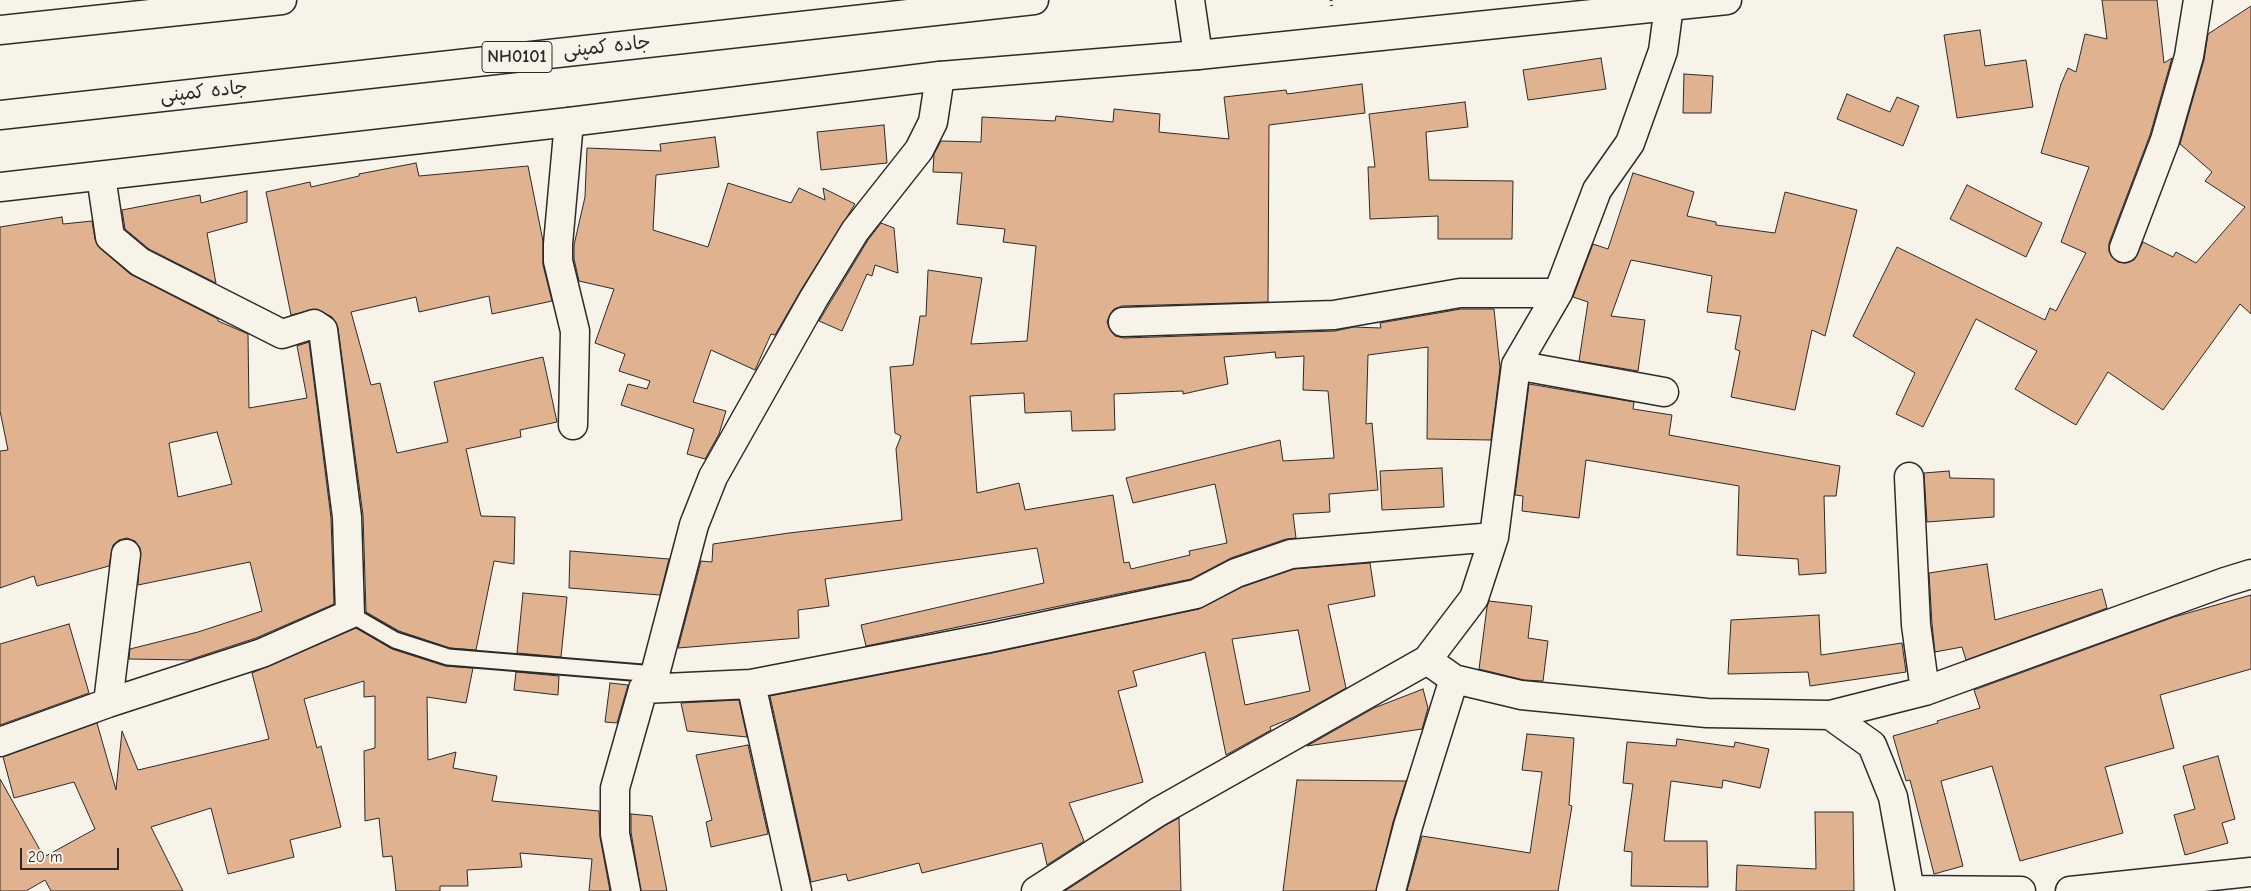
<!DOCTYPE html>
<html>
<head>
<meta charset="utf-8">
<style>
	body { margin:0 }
	#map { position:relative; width:2251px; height:891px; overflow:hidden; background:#f7f3e8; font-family:"Comic Neue",sans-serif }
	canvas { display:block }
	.scale { position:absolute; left:20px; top:848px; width:99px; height:22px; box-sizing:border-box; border:2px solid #2b2b2b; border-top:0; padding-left:6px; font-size:15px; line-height:18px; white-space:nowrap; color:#2b2b2b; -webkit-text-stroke:4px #f7f3e8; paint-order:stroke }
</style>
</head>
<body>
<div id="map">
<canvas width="2251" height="891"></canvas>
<div class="scale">20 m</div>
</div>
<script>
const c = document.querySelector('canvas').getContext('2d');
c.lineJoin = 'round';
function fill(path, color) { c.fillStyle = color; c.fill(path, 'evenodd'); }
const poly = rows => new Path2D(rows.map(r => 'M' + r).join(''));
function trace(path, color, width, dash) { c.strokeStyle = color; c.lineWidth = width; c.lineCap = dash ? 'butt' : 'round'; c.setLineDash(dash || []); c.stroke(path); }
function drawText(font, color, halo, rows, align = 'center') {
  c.font = font + ' "Comic Neue","Playpen Sans Arabic",sans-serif'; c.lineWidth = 4; c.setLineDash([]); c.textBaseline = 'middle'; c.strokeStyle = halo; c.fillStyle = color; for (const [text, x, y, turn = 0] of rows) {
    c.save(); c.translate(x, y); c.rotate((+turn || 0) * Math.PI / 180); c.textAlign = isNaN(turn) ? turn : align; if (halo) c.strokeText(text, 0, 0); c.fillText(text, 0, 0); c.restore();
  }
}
const building = poly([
	[2102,0,2157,0,2164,63,2172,58,2150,135,2109,243,2109,251,2112,257,2118,262,2126,263,2134,260,2143,242,2173,257,2176,252,2196,263,2245,207,2205,181,2212,172,2180,144,2204,60,2208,34,2251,6,2251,314,2240,304,2163,410,2108,372,2076,425,2015,389,2037,351,1976,319,1923,427,1896,414,1915,373,1853,336,1897,247,2045,320,2050,308,2056,311,2086,253,2061,242,2089,167,2041,153,2061,84,2068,68,2076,72,2085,34,2107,39,2102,0],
	[1980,30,1985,66,2026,60,2033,107,1957,118,1944,35,1980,30],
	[1601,58,1606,89,1528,100,1523,70,1601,58],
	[1684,74,1713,76,1711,113,1683,113,1684,74],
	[1362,84,1365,113,1269,125,1268,302,1122,306,1114,309,1110,314,1107,322,1110,330,1115,336,1124,338,1335,331,1354,327,1381,328,1380,323,1461,309,1494,309,1500,368,1491,440,1427,439,1428,347,1368,355,1366,424,1372,423,1378,490,1329,494,1330,512,1293,514,1296,538,1286,539,1231,558,1191,579,866,646,861,625,1044,583,1037,548,825,579,829,606,798,610,799,638,678,648,701,561,712,562,713,544,789,533,902,520,896,449,901,436,895,433,890,367,913,365,920,316,926,316,928,270,982,278,971,344,1027,341,1036,246,1003,242,1005,229,957,224,962,173,933,172,934,154,941,141,981,142,982,117,1055,121,1056,116,1113,122,1114,109,1160,114,1159,132,1229,139,1224,97,1286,90,1287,94,1362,84],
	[1275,352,1276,358,1304,356,1303,390,1328,391,1334,458,1283,461,1280,440,1126,478,1133,503,1215,484,1227,543,1189,551,1190,555,1131,569,1129,562,1124,563,1113,495,1025,510,1019,483,977,493,970,396,1024,393,1025,413,1071,411,1072,431,1115,430,1114,394,1183,391,1183,394,1228,384,1224,357,1275,352],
	[1847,94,1890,112,1897,97,1919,106,1903,146,1837,119,1847,94],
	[1465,102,1468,127,1426,132,1429,180,1513,181,1512,239,1438,239,1438,216,1370,219,1368,167,1375,167,1369,114,1465,102],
	[884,125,887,163,821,170,817,132,884,125],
	[715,137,719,167,656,175,653,230,708,247,728,183,791,203,799,188,825,200,823,188,855,204,801,290,775,335,771,334,755,370,711,350,693,402,726,411,719,434,705,459,687,454,694,429,621,405,628,384,647,389,650,381,619,371,625,354,595,343,614,289,579,281,574,259,574,245,585,197,587,148,661,151,660,144,715,137],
	[416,163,419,176,528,166,543,241,543,265,552,301,492,314,489,296,419,312,416,297,351,312,371,385,380,383,397,453,448,442,434,382,543,357,557,422,520,430,521,437,466,449,481,516,515,517,514,564,494,561,476,650,450,648,399,631,366,612,363,515,338,328,332,317,317,309,291,315,266,192,310,182,311,187,359,176,359,174,416,163],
	[1633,173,1694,192,1687,216,1716,222,1716,225,1775,233,1785,192,1857,210,1825,336,1812,330,1795,410,1731,397,1740,351,1735,349,1741,316,1707,312,1712,276,1631,260,1611,316,1645,320,1638,371,1579,361,1588,302,1573,297,1593,244,1608,249,1633,173],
	[1967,185,2042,223,2026,257,1950,219,1967,185],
	[247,191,247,222,207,233,216,283,149,249,125,229,122,210,200,195,201,203,247,191],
	[62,217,63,224,92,221,95,239,100,248,130,274,218,319,218,321,248,334,249,408,307,398,297,346,309,342,331,518,334,604,256,638,189,660,129,659,130,649,198,632,262,611,250,562,138,585,140,548,135,541,127,538,119,540,113,545,109,566,37,586,34,576,0,588,0,451,8,450,0,411,0,227,62,217],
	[217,432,232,484,178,497,169,443,217,432],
	[881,223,894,228,898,273,875,265,872,276,867,274,842,331,819,321,868,240,881,223],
	[1529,384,1634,402,1633,409,1672,415,1669,435,1840,466,1836,496,1824,496,1826,573,1799,575,1798,559,1737,555,1739,486,1586,460,1579,518,1522,511,1523,496,1515,495,1529,384],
	[1442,468,1444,507,1382,510,1380,471,1442,468],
	[1949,471,1950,478,1994,479,1994,517,1927,522,1924,473,1949,471],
	[570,551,669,559,660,595,569,588,570,551],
	[1370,563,1375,596,1328,605,1346,688,1294,717,1270,727,1271,730,1226,755,1205,652,1133,671,1137,686,1118,691,1143,782,1069,803,1084,841,1047,865,1042,843,922,873,919,863,848,881,846,874,811,882,770,696,992,653,1199,609,1242,587,1294,569,1370,563],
	[1298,630,1310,691,1245,705,1232,639,1298,630],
	[1987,564,1995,620,2102,589,2107,608,1966,660,1962,647,1935,652,1932,624,1929,573,1987,564],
	[523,593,567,597,561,657,517,653,523,593],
	[2251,595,2251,669,2160,695,2174,748,2105,767,2123,833,2020,861,1992,766,1941,781,1963,866,1934,874,1910,780,1906,781,1893,736,1938,723,1937,721,1980,708,1974,690,2174,617,2251,595],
	[1489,601,1532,606,1528,638,1548,641,1543,681,1524,680,1479,669,1487,607,1489,601],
	[1819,615,1821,655,1902,643,1906,672,1810,686,1808,672,1728,674,1731,620,1819,615],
	[69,624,89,693,0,725,0,644,69,624],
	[356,628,392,649,445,666,473,668,466,703,427,697,428,760,456,752,453,768,497,776,492,801,599,811,600,837,610,891,589,891,592,859,520,853,522,867,467,870,468,886,440,886,440,891,396,891,392,856,383,857,379,818,365,821,364,751,375,748,375,696,364,697,364,681,304,699,317,748,321,746,341,827,290,840,294,857,228,874,211,808,151,827,183,891,51,891,45,880,26,891,0,891,0,779,44,857,95,829,74,782,14,798,3,757,97,723,116,790,122,731,138,770,269,739,252,673,356,628],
	[516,672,559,676,558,695,514,690,516,672],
	[610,683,628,685,617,723,605,722,610,683],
	[1423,689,1428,708,1422,729,1307,746,1374,708,1423,689],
	[739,700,747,737,687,731,681,703,739,700],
	[1527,734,1574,738,1569,805,1572,806,1558,891,1407,891,1422,836,1530,853,1542,772,1522,770,1527,734],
	[1677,739,1734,747,1735,742,1769,749,1760,788,1723,780,1722,788,1671,781,1664,841,1707,841,1708,887,1631,886,1632,852,1624,851,1633,784,1623,783,1627,742,1676,746,1677,739],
	[748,745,768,834,711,847,706,822,712,820,696,755,748,745],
	[2218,756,2235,819,2222,823,2228,843,2185,855,2174,815,2195,809,2183,766,2218,756],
	[1297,780,1406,781,1393,822,1376,891,1283,891,1297,780],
	[1815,812,1853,812,1854,891,1736,891,1737,865,1816,869,1815,812],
	[631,814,652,816,667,891,641,891,631,832,631,814],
	[1179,818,1181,891,1065,891,1166,825,1179,818]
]);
fill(building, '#e0b290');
trace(building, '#2b2b2b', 1);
const lane = poly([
	[350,614,395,640,448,657,655,674]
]);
const street = poly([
	[569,122,558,244,558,261,575,331,573,425],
	[2124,248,2165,140,2189,56,2198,0],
	[1123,322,1334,315,1460,293,1558,293],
	[1516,365,1664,392],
	[1909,477,1916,625,1925,691],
	[1427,660,1454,679,1521,695,1707,713,1830,715,1872,745,1893,797,1910,891],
	[751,684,797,891],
	[643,689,751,684,989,638,1196,594,1236,573,1291,554,1494,537],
	[108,703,126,554],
	[1830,715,1925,691,2225,582,2251,574],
	[0,742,108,703,262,653,350,614,347,517,323,330,314,324,282,334,140,262,110,237,101,176],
	[1910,890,2021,891],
	[626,891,615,834,615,788,643,689,655,674,694,525,713,477,814,298,855,231,919,150,933,122,940,76],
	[1036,891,1158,812,1427,660,1474,598,1494,537,1516,365,1558,293,1597,190,1630,143,1663,51,1669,6],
	[1391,891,1408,826,1454,679],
	[2070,891,2251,872]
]);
const secondary = poly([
	[0,187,569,122,940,76,1198,55,1727,0]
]);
const highway = poly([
	[1190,0,1198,55],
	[0,30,282,0],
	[0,115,1034,0]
]);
trace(lane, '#2b2b2b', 19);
trace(street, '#2b2b2b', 31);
trace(secondary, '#2b2b2b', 31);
trace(highway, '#2b2b2b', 31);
trace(poly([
	[1331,0,1332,9]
]), '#2b2b2b', 3, [1, 4]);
trace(lane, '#f7f3e8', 15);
trace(street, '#f7f3e8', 28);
trace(secondary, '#f7f3e8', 28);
trace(highway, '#f7f3e8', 28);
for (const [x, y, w] of [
	[517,57,70]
]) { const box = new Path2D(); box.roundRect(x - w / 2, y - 15.5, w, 31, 4); c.fillStyle = '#f7f3e8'; c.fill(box); trace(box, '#2b2b2b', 1); }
drawText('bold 18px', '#2b2b2b', null, [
	["NH0101",517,57]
]);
drawText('19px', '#2b2b2b', '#f7f3e8', [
	["جاده کمپنی",607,47,-6],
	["جاده کمپنی",204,92,-6]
]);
</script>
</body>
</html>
